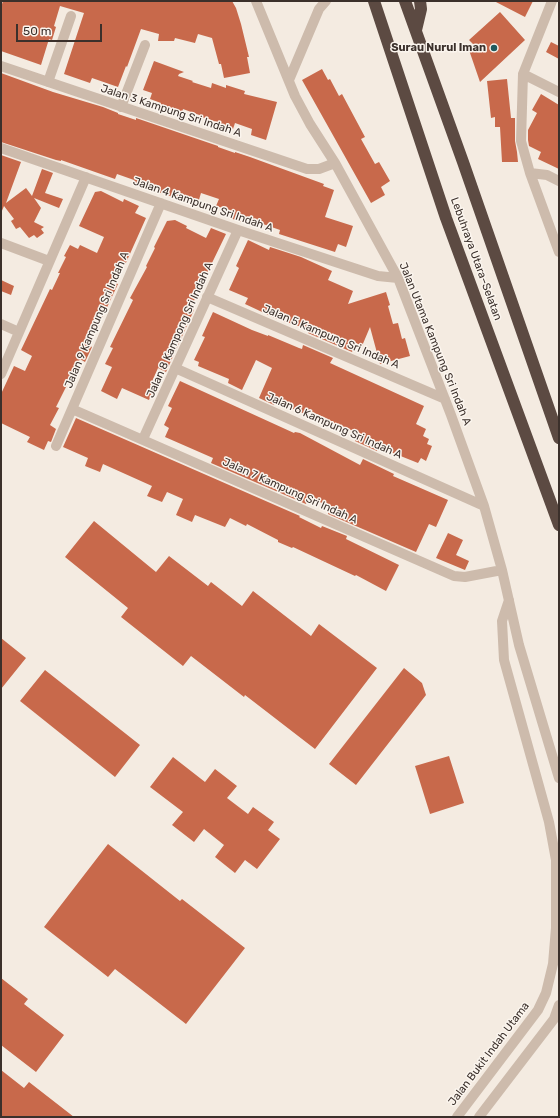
<!DOCTYPE html>
<html>
<head>
<meta charset="utf-8">
<style>
	body { margin:0 }
	#map { position:relative; width:560px; height:1118px; overflow:hidden; background:#f4ebe1; font-family:Rubik,sans-serif }
	canvas { display:block }
	.frame { position:absolute; inset:0; border:2px solid #3b302b; pointer-events:none }
	.scale { position:absolute; left:16px; top:24px; width:86px; height:18px; box-sizing:border-box; border:2px solid #3b302b; border-top:0; padding-left:5px; font-size:12px; line-height:14px; white-space:nowrap; color:#3b302b; -webkit-text-stroke:3px #fbf5ee; paint-order:stroke }
</style>
</head>
<body>
<div id="map">
<canvas width="560" height="1118"></canvas>
<div class="frame"></div>
<div class="scale">50 m</div>
</div>
<script>
const c = document.querySelector('canvas').getContext('2d');
c.lineJoin = 'round';
function fill(path, color) { c.fillStyle = color; c.fill(path, 'evenodd'); }
const poly = rows => new Path2D(rows.map(r => 'M' + r).join(''));
function trace(path, color, width, dash) { c.strokeStyle = color; c.lineWidth = width; c.lineCap = dash ? 'butt' : 'round'; c.setLineDash(dash || []); c.stroke(path); }
function drawText(font, color, halo, rows, align = 'center') {
  c.font = font + ' Rubik,sans-serif'; c.lineWidth = 3; c.setLineDash([]); c.textBaseline = 'middle'; c.strokeStyle = halo; c.fillStyle = color; for (const [text, x, y, turn = 0] of rows) {
    c.save(); c.translate(x, y); c.rotate((+turn || 0) * Math.PI / 180); c.textAlign = isNaN(turn) ? turn : align; if (halo) c.strokeText(text, 0, 0); c.fillText(text, 0, 0); c.restore();
  }
}
fill(poly([
	[3,1,232,1,236,8,241,24,249,57,247,57,250,73,224,78,221,64,219,64,212,38,198,34,195,43,175,38,174,41,158,41,159,34,141,29,127,67,126,66,118,87,92,78,90,83,64,74,84,13,60,6,54,26,56,27,52,40,49,39,41,65,1,51,1,7],
	[494,1,533,1,525,17],
	[500,12,525,40,480,82,469,50,474,45,469,40],
	[551,42,559,46,559,59,546,52],
	[154,61,184,72,179,74,178,76,193,81,192,82,211,88,212,83,226,88,226,85,245,91,244,94,277,102,266,140,251,135,252,129,235,123,233,129,217,124,217,122,202,117,202,116,183,109,182,113,160,106,161,103,150,99,152,93,143,90],
	[322,69,328,80,330,79,339,96,342,94,365,137,361,139,375,164,379,162,390,181,381,187,385,195,371,203,302,80],
	[1,73,53,92,103,107,118,113,118,114,136,120,136,118,218,146,218,147,235,153,235,152,250,157,324,184,323,186,334,190,325,217,353,226,346,247,338,244,335,252,279,234,280,230,246,218,244,223,230,218,232,211,216,206,219,199,201,193,198,203,182,197,181,200,133,183,134,180,117,174,115,179,61,160,61,161,56,160,1,142],
	[507,79,511,118,515,118,515,141,517,152,518,162,502,162,500,127,495,127,495,117,491,118,487,81],
	[541,94,559,105,559,169,538,159,541,152,529,146,528,140,528,130,537,113,532,110],
	[1,155,21,162,6,203,26,188,32,196,42,169,53,173,45,193,63,199,59,208,34,198,41,208,34,222,44,227,41,229,44,233,37,238,34,235,29,238,20,227,16,229,11,221,14,219,4,206,1,213],
	[101,191,123,202,124,199,139,206,135,213,146,218,125,265,123,264,114,282,118,284,94,335,90,346,92,347,85,362,80,359,56,407,59,408,50,425,56,429,51,442,48,441,44,450,27,442,30,437,1,423,1,394,14,366,25,371,32,356,21,350,50,289,52,290,60,273,58,273,66,257,64,256,70,245,78,249,80,245,97,253,104,237,79,226,95,192],
	[175,220,187,226,186,228,206,238,211,228,226,234,197,294,191,308,194,310,166,372,158,368,150,386,152,387,150,391,152,392,149,400,122,388,117,399,101,391,112,367,105,364,113,348,110,347,133,300,130,298,147,267,146,266,155,248,154,247,167,221],
	[248,240,269,250,270,247,301,257,332,271,328,280,353,291,348,304,386,292,390,305,388,306,393,324,398,323,402,339,405,338,410,356,380,364,370,327,362,346,356,343,352,352,308,333,310,330,275,318,245,304,248,298,229,290,239,268,236,266],
	[1,280,14,286,11,295,1,291],
	[213,312,252,330,268,336,268,335,299,348,302,349,303,345,333,358,330,363,424,406,416,424,426,429,423,436,429,439,427,444,432,446,426,461,421,458,418,463,378,447,377,451,355,441,358,433,340,425,338,430,324,423,326,418,310,411,307,415,275,401,274,405,259,398,272,368,256,360,242,390,228,383,229,379,198,366,199,362,194,360,205,337,202,336],
	[180,381,294,433,295,432,300,433,360,465,363,459,394,474,393,476,448,500,436,527,429,524,416,552,328,514,329,511,323,508,324,504,309,497,306,504,211,463,213,458,165,437,169,428,164,425,172,408,168,406],
	[76,418,300,516,299,517,321,528,322,526,347,536,346,539,399,565,386,591,356,575,355,576,293,547,292,548,278,542,278,540,247,524,246,526,230,518,225,527,195,515,192,522,176,515,183,499,167,492,162,502,147,496,152,486,103,464,100,472,85,466,88,458,63,447],
	[94,521,156,572,169,556,208,586,211,582,242,606,253,591,311,636,319,624,377,668,315,749,245,695,244,697,191,656,183,666,121,617,128,608,65,557],
	[448,533,463,540,456,555,469,561,465,570,436,558],
	[1,638,26,658,1,689],
	[404,668,422,683,426,695,356,785,329,764],
	[45,670,140,745,115,777,20,701],
	[449,756,464,803,430,814,415,766],
	[173,757,205,782,215,769,237,786,227,798,248,814,253,807,274,822,268,830,280,839,257,869,245,860,235,873,215,857,224,845,204,829,194,842,172,825,183,812,150,787],
	[108,844,180,901,182,899,245,948,186,1024,115,969,108,977,44,927],
	[1,978,28,999,24,1004,64,1035,36,1072,1,1045],
	[1,1070,24,1088,29,1082,74,1117,1,1117]
]), '#c8694b');
trace(poly([
	[256,1,295,96,310,124,335,163,398,278,451,415,484,506,502,570,519,645,559,778],
	[552,1,523,74,521,141,530,173,559,252],
	[1,66,307,169,319,169,335,163],
	[523,74,559,92],
	[289,80,319,9,326,1],
	[48,82,71,16],
	[121,107,145,45],
	[1,148,238,230,378,276,398,278],
	[530,173,547,175,559,181],
	[1,243,49,261],
	[207,297,445,399],
	[1,324,19,332],
	[175,368,484,506],
	[1,374,86,177],
	[72,409,454,576,465,577,502,570],
	[143,439,238,230],
	[56,446,161,203],
	[457,1117,538,1010,546,993,553,964,556,928,556,860,549,822,504,660,502,621,509,600],
	[479,1117,554,1019,559,1005]
]), '#cdbbac', 10);
trace(poly([
	[374,1,446,218,559,525],
	[405,1,463,162,559,438],
	[416,30,421,9,420,1]
]), '#5c4a42', 12);
for (const [x, y, r, color] of [
	[494,48,4,"#1f5a5e"]
]) { const dot = new Path2D(); dot.arc(x, y, r, 0, 2 * Math.PI); c.fillStyle = color; c.fill(dot); trace(dot, '#fbf5ee', 1.5); }
drawText('bold 11px', '#3b302b', '#fbf5ee', [
	["Surau Nurul Iman",486,48]
], 'right');
drawText('11px', '#3b302b', '#fbf5ee', [
	["Jalan 3 Kampung Sri Indah A",171,111,18],
	["Jalan 4 Kampung Sri Indah A",203,205,19],
	["Lebuhraya Utara–Selatan",476,259,70],
	["Jalan 9 Kampung Sri Indah A",97,320,-67],
	["Jalan 8 Kampong Sri Indah A",180,330,-66],
	["Jalan 5 Kampung Sri Indah A",331,337,23],
	["Jalan Utama Kampung Sri Indah A",435,344,68],
	["Jalan 6 Kampung Sri Indah A",334,426,24],
	["Jalan 7 Kampung Sri Indah A",290,491,24],
	["Jalan Bukit Indah Utama",489,1054,-53]
]);
</script>
</body>
</html>
